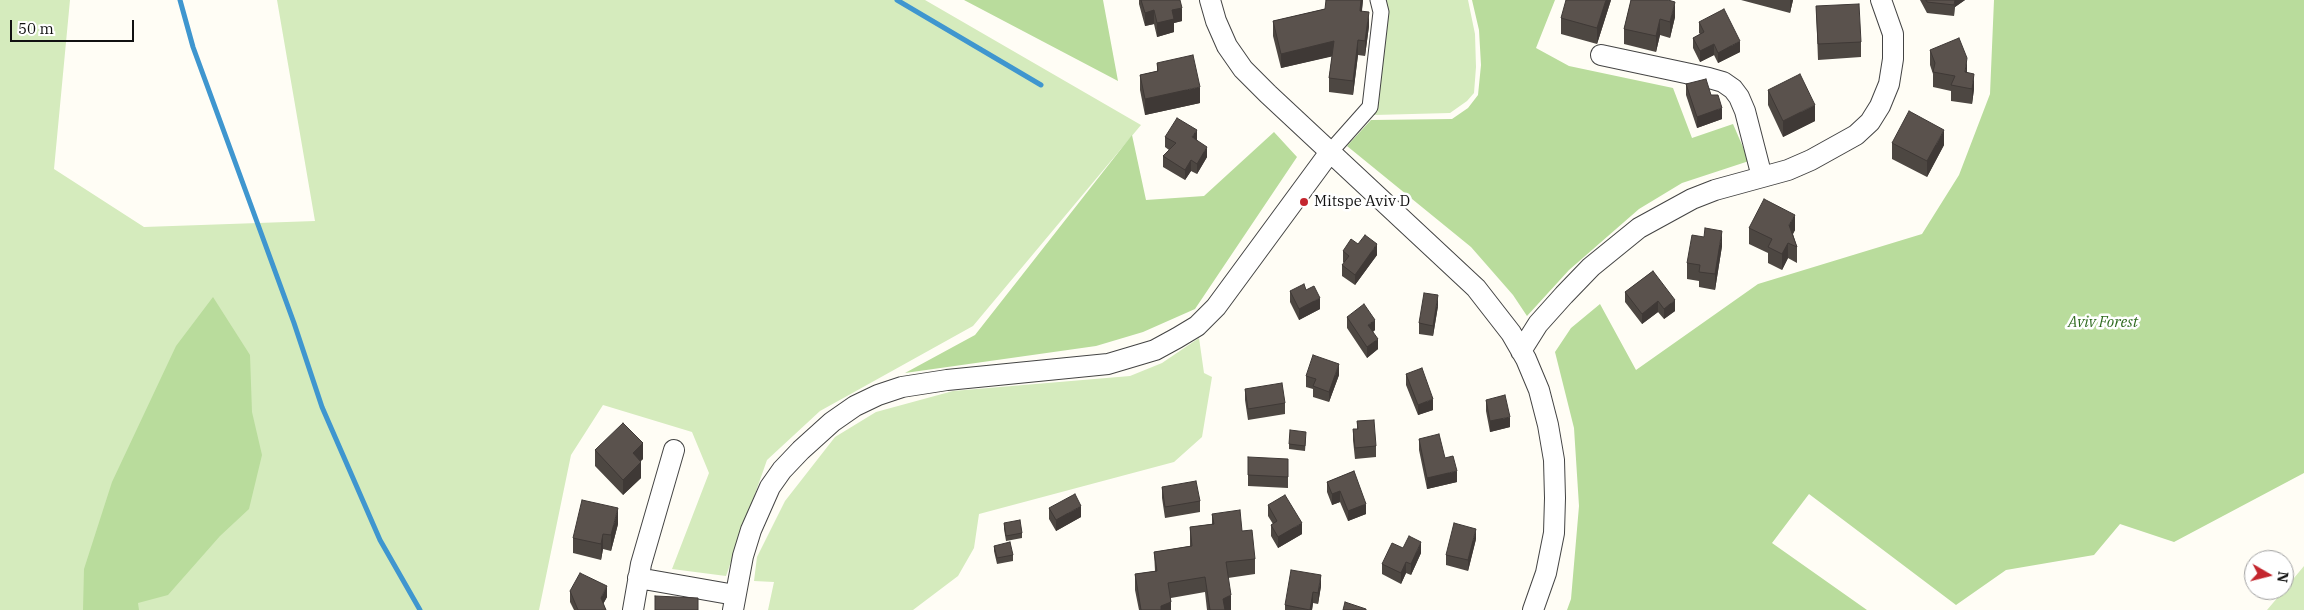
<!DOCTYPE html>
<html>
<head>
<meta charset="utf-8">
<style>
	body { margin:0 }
	#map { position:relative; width:2304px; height:610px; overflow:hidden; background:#fffdf5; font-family:"IBM Plex Serif",serif }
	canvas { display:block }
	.north { position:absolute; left:2244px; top:550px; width:50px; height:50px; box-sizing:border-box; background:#fff; border:1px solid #a0a0a0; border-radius:50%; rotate:98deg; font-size:14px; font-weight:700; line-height:20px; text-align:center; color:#111 }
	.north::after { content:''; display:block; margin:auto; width:18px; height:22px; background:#c4262e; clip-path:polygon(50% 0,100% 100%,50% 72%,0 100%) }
	.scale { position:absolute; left:10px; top:20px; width:124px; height:22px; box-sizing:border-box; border:2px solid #111; border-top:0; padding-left:6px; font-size:15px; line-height:18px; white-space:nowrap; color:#111; -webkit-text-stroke:4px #fff; paint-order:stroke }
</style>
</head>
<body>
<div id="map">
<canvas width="2304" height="610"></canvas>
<div class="north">N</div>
<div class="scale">50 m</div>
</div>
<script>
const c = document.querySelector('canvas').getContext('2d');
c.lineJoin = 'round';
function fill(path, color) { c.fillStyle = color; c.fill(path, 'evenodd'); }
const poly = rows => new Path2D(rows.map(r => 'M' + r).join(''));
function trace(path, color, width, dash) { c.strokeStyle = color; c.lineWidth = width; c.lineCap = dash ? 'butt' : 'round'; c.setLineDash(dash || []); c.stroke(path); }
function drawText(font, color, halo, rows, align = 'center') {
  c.font = font + ' "IBM Plex Serif",serif'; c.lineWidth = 5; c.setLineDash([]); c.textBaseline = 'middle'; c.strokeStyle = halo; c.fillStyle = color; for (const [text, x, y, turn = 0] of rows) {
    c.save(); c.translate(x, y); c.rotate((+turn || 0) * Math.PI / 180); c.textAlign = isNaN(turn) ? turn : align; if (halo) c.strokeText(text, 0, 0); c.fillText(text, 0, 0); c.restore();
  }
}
fill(poly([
	[0,0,70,0,54,169,144,227,315,221,277,0,925,0,1141,125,973,326,820,411,767,460,726,576,672,569,709,473,692,432,603,405,571,455,539,610,0,610],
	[1383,0,1468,0,1475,34,1476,67,1474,93,1467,101,1450,113,1374,115,1385,39],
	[1199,338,1204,373,1212,377,1202,437,1174,462,979,514,974,548,958,576,913,610,768,610,774,582,754,581,757,557,785,501,835,437,876,412,953,391,1130,376,1162,363],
	[2304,566,2304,610,2267,610,2284,590]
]), '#d5ebbd');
fill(poly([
	[964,0,1103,0,1118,81],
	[1472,0,1555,0,1536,48,1569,66,1673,88,1692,138,1733,124,1749,161,1682,183,1639,209,1569,270,1527,316,1513,295,1471,247,1347,146,1371,120,1452,119,1468,108,1478,95,1481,65,1479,30],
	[1994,0,2304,0,2304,473,2174,542,2120,524,2094,555,2006,570,1956,605,1809,494,1772,543,1867,610,1567,610,1571,599,1579,506,1574,428,1555,352,1571,328,1600,304,1636,370,1758,284,1922,234,1959,175,1990,94],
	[1274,132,1297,157,1195,309,1143,332,1096,346,905,373,975,335,1132,135,1146,200,1204,196],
	[213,297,250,355,252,412,262,455,249,509,220,536,168,595,138,603,139,610,83,610,84,569,112,482,176,346]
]), '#b9dc9c');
trace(poly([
	[180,0,193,47,294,323,322,407,380,540,420,610],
	[897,0,1041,85]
]), '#3f96cf', 5);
const pedestrian = poly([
	[1330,152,1370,107,1381,12,1378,0]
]);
const minor = poly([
	[1210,0,1216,21,1227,46,1243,69,1268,94,1476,288,1511,333,1526,359,1539,390,1548,425,1554,460,1555,498,1554,533,1546,573,1533,610],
	[1601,55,1709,78,1723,82,1733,89,1739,97,1745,111,1762,177],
	[1521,351,1538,324,1564,295,1591,267,1639,228,1692,199,1715,190,1788,170,1811,160,1856,135,1870,122,1880,106,1889,84,1893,59,1893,34,1881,0],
	[638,578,735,595],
	[633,610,641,564,674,450],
	[733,610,743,556,751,530,770,487,782,470,801,450,832,422,855,406,878,395,902,387,947,380,1108,364,1155,350,1177,338,1197,326,1216,307,1330,152]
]);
trace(pedestrian, '#444', 17);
trace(minor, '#444', 22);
trace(pedestrian, '#fff', 15);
trace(minor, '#fff', 20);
fill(poly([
	[1139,0,1180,0,1182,21,1174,23,1174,32,1157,37,1154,24,1145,26,1139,4],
	[1363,0,1362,11,1369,26,1365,56,1358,55,1353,95,1329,92,1329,78,1332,56,1281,68,1273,36,1273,21],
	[1611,0,1597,44,1561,34,1561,18],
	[1631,0,1675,17,1670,38,1660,35,1656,52,1624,44,1624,29],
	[1741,0,1793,0,1790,13],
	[1920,0,1965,0,1955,7,1954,16,1927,13],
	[1816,6,1861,42,1861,57,1818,60],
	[1699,22,1740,52,1718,63,1714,55,1700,62,1693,48,1693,38,1700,34,1699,33],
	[1930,50,1967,73,1974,89,1972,104,1951,101,1951,91,1933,87,1933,74,1930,65],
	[1157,63,1200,103,1145,115,1140,90,1140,75,1157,71],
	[1686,84,1711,95,1722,119,1697,128,1686,95],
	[1768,90,1815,121,1783,137,1768,105],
	[1165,137,1197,140,1207,157,1197,174,1191,171,1185,180,1163,167,1163,156,1169,150,1165,147],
	[1892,143,1944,145,1927,177,1892,159],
	[1749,228,1795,230,1793,234,1797,247,1797,263,1788,258,1782,270,1768,263,1768,253,1749,244],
	[1704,237,1722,246,1715,290,1699,287,1699,281,1687,279,1687,263],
	[1358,244,1377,255,1355,285,1342,276,1342,265,1344,263,1343,262,1343,251],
	[1653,271,1675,311,1664,319,1658,312,1642,324,1625,302,1625,292],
	[1306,290,1320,309,1299,320,1290,302,1290,291],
	[1438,306,1433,336,1419,334,1419,323],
	[1347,317,1375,330,1373,332,1378,349,1367,358,1347,328],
	[1406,374,1433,410,1418,415,1406,385],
	[1339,375,1329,402,1313,397,1313,389,1306,387,1306,376],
	[1245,389,1285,403,1285,414,1248,420,1245,400],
	[1486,400,1510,427,1490,432,1486,411],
	[1357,421,1376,446,1376,457,1355,459,1353,440,1353,429,1357,429],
	[1306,437,1305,451,1289,449,1289,444],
	[1419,439,1457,482,1427,489,1419,450],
	[595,450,643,459,640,461,641,478,623,495,595,466],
	[1288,470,1288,488,1248,486,1248,475],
	[1354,471,1366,514,1348,521,1340,502,1332,505,1327,492,1327,482],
	[1162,487,1200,501,1200,512,1165,518,1162,498],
	[1268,505,1302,534,1278,548,1271,536,1271,525,1273,524,1268,516],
	[1049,508,1081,517,1056,531,1049,519],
	[1212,514,1242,531,1255,559,1255,574,1228,578,1231,610,1207,610,1205,592,1171,598,1171,610,1139,610,1135,590,1135,574,1155,571,1154,552,1190,546,1190,527,1212,524],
	[1004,523,1022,533,1022,538,1006,541,1004,529],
	[618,524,611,551,603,549,601,560,573,553,573,538],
	[1476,539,1468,571,1446,565,1446,555],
	[994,546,1013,555,1013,561,997,564,994,551],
	[1403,548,1421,553,1411,575,1406,573,1401,584,1382,574,1382,564],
	[1321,586,1318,604,1313,603,1312,610,1285,610,1285,605],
	[570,591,607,597,603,604,606,610,574,610,570,602]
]), '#4d4742');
fill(poly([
	[1361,0,1363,0,1360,25,1360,11],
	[1606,0,1611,0,1597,44,1597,28],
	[1790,0,1793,0,1790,13],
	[1955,0,1965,0,1955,7,1954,16],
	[1675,2,1675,17,1670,38,1670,22],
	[1182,8,1182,21,1174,23,1174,32,1157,37,1157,23,1172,10],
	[1154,10,1154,24,1145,26,1145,13],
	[1369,12,1369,26,1365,56,1365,41],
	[1660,19,1660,35,1656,52,1656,36],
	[1358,40,1358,55,1353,95,1353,81],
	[1334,41,1334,56,1281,68,1281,54],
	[1740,41,1740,52,1718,63,1718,53],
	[1714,44,1714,55,1700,62,1700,51],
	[1967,58,1967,74,1965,72],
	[1974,74,1974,89,1972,104,1972,89],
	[1200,87,1200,103,1145,115,1145,99],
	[1815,105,1815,121,1783,137,1783,121],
	[1722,108,1722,119,1697,128,1697,117],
	[1197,130,1197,141,1192,137],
	[1944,130,1944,145,1927,177,1927,161],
	[1207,147,1207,157,1197,174,1197,164],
	[1191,160,1191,171,1185,180,1185,170],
	[1795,215,1795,230,1789,241,1789,225],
	[1722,231,1722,246,1715,290,1715,274],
	[1788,243,1788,258,1782,270,1782,254],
	[1377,244,1377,255,1355,285,1355,275],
	[1438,295,1438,306,1433,336,1433,326],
	[1320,298,1320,309,1299,320,1299,309],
	[1675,300,1675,311,1664,319,1664,309],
	[1658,301,1658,312,1642,324,1642,314],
	[1375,320,1375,330,1368,335,1368,325],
	[1378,339,1378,349,1367,358,1367,347],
	[1339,364,1339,375,1329,402,1329,392],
	[1433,399,1433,410,1418,415,1418,405],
	[1510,417,1510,427,1490,432,1490,421],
	[643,443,643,459,633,469,633,453],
	[641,462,641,478,623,495,623,480],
	[1457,471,1457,482,1427,489,1427,478],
	[1340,491,1340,502,1332,505,1332,494],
	[1366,504,1366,514,1348,521,1348,511],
	[1081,506,1081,517,1056,531,1056,520],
	[618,508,618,524,611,551,611,535],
	[1302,523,1302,534,1278,548,1278,537],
	[1476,529,1476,539,1468,571,1468,560],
	[603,534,603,549,601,560,601,544],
	[1421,542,1421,553,1411,575,1411,564],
	[1406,562,1406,573,1401,584,1401,573],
	[1321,575,1321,586,1318,604,1318,593],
	[607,586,607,597,601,608,601,598],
	[1313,592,1313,603,1312,610,1310,610],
	[1231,595,1231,610,1223,610,1223,599],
	[1171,602,1171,610,1161,610,1161,606]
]), '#3f3936');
const building = poly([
	[1141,0,1180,0,1182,8,1172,10,1174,19,1157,23,1154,10,1145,13,1141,0],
	[1326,0,1361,0,1360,11,1369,12,1365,41,1358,40,1353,81,1329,78,1334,41,1281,54,1273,21,1325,9,1326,0],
	[1566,0,1606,0,1597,28,1561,18,1566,0],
	[1631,0,1668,0,1675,2,1670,22,1660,19,1656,36,1624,29,1631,0],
	[1926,0,1955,0,1954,5,1927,2,1926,0],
	[1859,4,1861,42,1818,44,1816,6,1859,4],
	[1724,9,1740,41,1718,53,1714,44,1700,51,1693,38,1704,32,1699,22,1724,9],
	[1959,38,1967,58,1965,72,1974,74,1972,89,1951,85,1955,76,1933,72,1935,63,1930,50,1959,38],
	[1193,55,1200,87,1145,99,1140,75,1158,71,1157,63,1193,55],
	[1800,74,1815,105,1783,121,1768,90,1800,74],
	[1706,79,1711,95,1718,95,1722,108,1697,117,1686,84,1706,79],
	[1909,111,1944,130,1927,161,1892,143,1909,111],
	[1177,118,1197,130,1192,137,1207,147,1197,164,1191,160,1185,170,1163,156,1176,143,1165,137,1177,118],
	[1764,199,1795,215,1789,225,1797,247,1788,243,1782,254,1768,247,1772,239,1749,228,1764,199],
	[1705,228,1722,231,1715,274,1699,272,1700,265,1687,263,1692,235,1704,237,1705,228],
	[1365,235,1377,244,1355,275,1342,265,1349,256,1343,251,1351,239,1358,244,1365,235],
	[1653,271,1675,300,1664,309,1658,301,1642,314,1625,292,1653,271],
	[1304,284,1306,290,1314,286,1320,298,1299,309,1290,291,1304,284],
	[1424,293,1438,295,1433,326,1419,323,1424,293],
	[1364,304,1375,320,1368,325,1378,339,1367,347,1347,317,1364,304],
	[1313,355,1339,364,1329,392,1313,386,1316,379,1306,376,1313,355],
	[1422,368,1433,399,1418,405,1406,374,1422,368],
	[1282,383,1285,403,1248,409,1245,389,1282,383],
	[1505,395,1510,417,1490,421,1486,400,1505,395],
	[1374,420,1376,446,1355,448,1353,429,1358,429,1357,421,1374,420],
	[623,423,643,443,633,453,641,462,623,480,595,450,623,423],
	[1290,430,1306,432,1305,446,1289,444,1290,430],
	[1439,434,1445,458,1453,456,1457,471,1427,478,1419,439,1439,434],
	[1248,457,1288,459,1288,477,1248,475,1248,457],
	[1354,471,1366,504,1348,511,1340,491,1332,494,1327,482,1354,471],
	[1196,481,1200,501,1165,507,1162,487,1196,481],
	[1075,494,1081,506,1056,520,1049,508,1075,494],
	[1285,495,1302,523,1278,537,1271,525,1277,521,1268,505,1285,495],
	[582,500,618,508,611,535,603,534,601,544,573,538,582,500],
	[1240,510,1242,531,1252,530,1255,559,1226,562,1231,595,1223,599,1225,610,1210,610,1205,577,1168,583,1171,602,1161,606,1161,610,1141,610,1135,574,1157,571,1154,552,1192,546,1190,527,1214,524,1212,514,1240,510],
	[1020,520,1022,533,1006,536,1004,523,1020,520],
	[1454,523,1476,529,1468,560,1446,555,1454,523],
	[1409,536,1421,542,1411,564,1406,562,1401,573,1382,564,1392,543,1403,548,1409,536],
	[1010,542,1013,555,997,558,994,546,1010,542],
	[1291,570,1321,575,1318,593,1313,592,1310,610,1285,605,1291,570],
	[580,573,607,586,601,598,606,610,578,610,570,591,580,573],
	[655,596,698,598,698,610,655,610,655,596],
	[1345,602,1366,609,1366,610,1343,610,1345,602]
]);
fill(building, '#5a524d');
trace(building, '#3f3936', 1);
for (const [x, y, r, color] of [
	[1304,202,5,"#c4262e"]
]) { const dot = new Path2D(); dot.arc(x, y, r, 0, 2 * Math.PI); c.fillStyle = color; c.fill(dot); trace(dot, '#fff', 2); }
drawText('15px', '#111', '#fff', [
	["Mitspe Aviv D",1314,202]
], 'left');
drawText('italic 15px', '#2f6b1f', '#fff', [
	["Aviv Forest",2103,323]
]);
</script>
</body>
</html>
